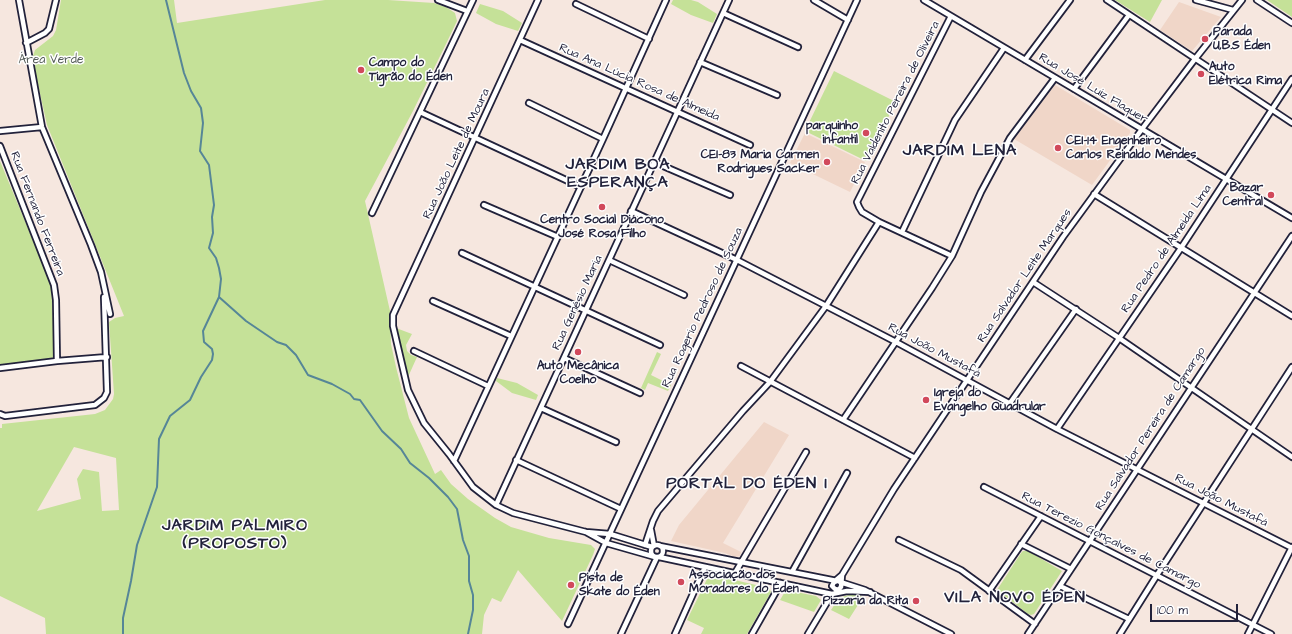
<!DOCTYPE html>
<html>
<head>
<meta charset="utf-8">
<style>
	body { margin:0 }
	#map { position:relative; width:1292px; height:634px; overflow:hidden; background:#f6e7df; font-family:"Architects Daughter",sans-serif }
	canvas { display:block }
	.scale { position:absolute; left:1150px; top:604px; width:88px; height:18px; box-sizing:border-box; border:2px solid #22223b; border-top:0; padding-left:5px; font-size:12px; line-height:14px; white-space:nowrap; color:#22223b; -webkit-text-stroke:3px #fff; paint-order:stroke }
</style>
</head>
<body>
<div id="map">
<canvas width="1292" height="634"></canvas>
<div class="scale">100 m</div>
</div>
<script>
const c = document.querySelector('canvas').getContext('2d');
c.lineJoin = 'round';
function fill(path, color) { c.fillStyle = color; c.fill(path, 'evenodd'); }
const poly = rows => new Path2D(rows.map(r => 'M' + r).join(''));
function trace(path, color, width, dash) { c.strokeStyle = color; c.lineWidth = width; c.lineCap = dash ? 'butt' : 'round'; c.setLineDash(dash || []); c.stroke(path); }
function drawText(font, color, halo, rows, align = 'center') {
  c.font = font + ' "Architects Daughter",sans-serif'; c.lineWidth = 3; c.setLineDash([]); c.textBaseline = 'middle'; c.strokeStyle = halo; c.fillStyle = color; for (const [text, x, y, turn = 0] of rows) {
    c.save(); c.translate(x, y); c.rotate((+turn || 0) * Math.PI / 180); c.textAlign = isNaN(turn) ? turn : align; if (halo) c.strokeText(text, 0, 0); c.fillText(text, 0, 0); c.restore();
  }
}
fill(poly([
	[1179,2,1221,17,1192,51,1160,30],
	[1055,85,1130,130,1130,133,1092,185,1014,139],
	[805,133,865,162,850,192,790,163],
	[764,422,789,435,723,543,741,552,740,556,735,557,725,553,671,541,679,525]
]), '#f0d6c8');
fill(poly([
	[61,0,174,0,177,23,325,0,388,0,434,3,446,7,455,13,457,21,445,46,413,111,365,201,390,311,391,344,396,367,409,418,435,474,441,470,451,484,468,499,495,518,511,527,549,538,591,545,595,549,593,555,562,621,518,570,501,602,492,598,484,615,482,634,46,634,45,618,0,596,0,428,2,428,2,424,95,414,105,410,113,399,114,394,109,322,115,318,124,316,47,125,33,62,33,56,35,50,53,36,56,30],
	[74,447,116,458,119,510,102,511,99,472,83,469,77,479,81,499,37,511],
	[673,0,691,0,698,2,717,14,713,23,691,15,671,4],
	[1115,0,1162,0,1150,22],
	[1267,0,1292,0,1292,17],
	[480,4,503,11,522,23,518,31,496,24,476,13],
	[834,71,896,102,866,161,805,131],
	[0,161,51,284,55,354,51,360,0,366],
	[396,328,412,334,406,345,407,351,411,355,417,357,408,377],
	[657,352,661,354,651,375,671,385,668,391,648,383,645,390,641,388],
	[497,378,517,383,538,395,536,400,512,393,496,381],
	[1023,551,1028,551,1062,571,1034,614,1031,615,1028,614,997,590,1021,553],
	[713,575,769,588,771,592,747,634,701,634,704,628,687,620,708,577],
	[786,590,816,596,821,600,814,612,780,600],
	[852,594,863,597,849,619,831,610,839,598]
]), '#c5e198');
trace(poly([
	[219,297,246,321,277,342,286,345,296,355,308,375,332,384,350,394,354,399,360,400,382,431,401,449,410,463,429,478,448,497,457,509,463,540,469,556,469,581,473,595,473,610,468,634],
	[123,634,123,618,131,581,137,545,157,487,159,439,170,416,190,400,201,377,212,360,213,354,212,349,204,342,203,331,219,297,221,279,219,268,216,258,209,248,213,233,212,217,214,205,209,165,200,151,203,123,201,108,191,91,184,73,166,0]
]), '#568697', 2);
const street = poly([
	[19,0,42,127,91,245,101,272,110,314],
	[438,0,467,11],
	[538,0,393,315,393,326,408,390,424,423,449,454,473,487,496,505,513,513,586,532,610,534,652,547],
	[814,0,848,20],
	[924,0,1292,218],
	[1107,0,1292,123],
	[1196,0,1233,10],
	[1257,0,1292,23],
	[576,4,649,39],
	[723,13,798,47],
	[951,16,857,202,859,207,862,212,879,222,952,256],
	[520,40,750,145],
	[26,43,45,33,49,29,56,0],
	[1025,60,1070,0],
	[700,62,777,95],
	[1074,89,1129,15],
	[529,103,603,139],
	[420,112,581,187],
	[0,131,42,127],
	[0,146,54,285,56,300,57,361],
	[654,162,730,195],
	[1094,194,1292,316],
	[484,205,558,237],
	[631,211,737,260,896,342,1057,429,1292,548],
	[372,213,473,0],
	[902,232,955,120,1004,48],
	[462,253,660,345],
	[609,260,684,295],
	[1033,282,1119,338,1292,457],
	[433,301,511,336],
	[414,351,488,386],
	[564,358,640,393],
	[741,366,915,458],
	[0,368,57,361,107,357],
	[1010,403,1076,309],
	[541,408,616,442],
	[0,414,5,416,95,405,104,398,107,392,104,297],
	[843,420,932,288,952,256,981,192,1010,138,1055,78],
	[1057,429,1181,248,1292,79],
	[516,460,621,509],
	[454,461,603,139,666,0],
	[984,487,1271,634],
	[496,505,729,0],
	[651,530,654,546],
	[586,532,606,543,655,557],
	[899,540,961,570,1035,624],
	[1021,544,1071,569],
	'651 551a6 6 0 1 1 12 0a6 6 0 1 1-12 0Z',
	[645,545,653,521,658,511,743,411,770,382,826,306,879,222],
	[660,546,837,581],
	[659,557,832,594,847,591,870,592],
	[792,572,847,473],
	[735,573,806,452],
	[842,575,894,489,1063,237,1145,125,1195,59,1242,0],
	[835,581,842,575,841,587,838,590,835,589,832,586,834,582,837,581],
	[840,582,865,590,951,634],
	[1060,586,1129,619],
	[989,591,1041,516],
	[568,624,857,0],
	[621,634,657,557],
	[675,634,705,567],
	[752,634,781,583],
	[808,634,832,594],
	[1028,634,1292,236],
	[1120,634,1157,575,1292,367],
	[1248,634,1292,547]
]);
trace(street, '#22223b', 8);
trace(street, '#fff', 4.5);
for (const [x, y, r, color] of [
	[1205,39,4,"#d1495b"],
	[361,70,4,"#d1495b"],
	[1201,74,4,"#d1495b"],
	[866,133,4,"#d1495b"],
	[1058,148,4,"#d1495b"],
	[827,162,4,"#d1495b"],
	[1271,195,4,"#d1495b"],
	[602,207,4,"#d1495b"],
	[578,352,4,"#d1495b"],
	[926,400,4,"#d1495b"],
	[681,582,4,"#d1495b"],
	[571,585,4,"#d1495b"],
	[916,601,4,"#d1495b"]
]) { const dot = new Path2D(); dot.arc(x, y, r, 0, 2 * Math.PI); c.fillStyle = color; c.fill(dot); trace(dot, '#fff', 1.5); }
drawText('bold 12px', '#22223b', '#fff', [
	["Parada",1213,32],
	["U,B.S Éden",1213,46],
	["Campo do",369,63],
	["Tigrão do Éden",369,77],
	["Auto",1209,67],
	["Elétrica Rima",1209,81],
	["parquinho",858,126,"right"],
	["infantil",858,140,"right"],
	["CEI-14 Engenheiro",1066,141],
	["Carlos Reinaldo Mendes",1066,155],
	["CEI-83 Maria Carmen",819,155,"right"],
	["Rodrigues Sacker",819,169,"right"],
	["Bazar",1263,188,"right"],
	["Central",1263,202,"right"],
	["Centro Social Diácono",602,220,"center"],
	["José Rosa Filho",602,234,"center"],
	["Auto Mecânica",578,366,"center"],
	["Coelho",578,380,"center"],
	["Igreja do",934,393],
	["Evangelho Quadrular",934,407],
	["Associação dos",689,575],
	["Moradores do Éden",689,589],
	["Pista de",579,578],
	["Skate do Éden",579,592],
	["Pizzaria da Rita",908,601,"right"]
], 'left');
drawText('12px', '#535b57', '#fff', [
	["Área Verde",51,60]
]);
drawText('12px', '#22223b', '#fff', [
	["Rua Ana Lúcia Rosa de Almeida",639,83,24],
	["Rua José Luiz Flaquer",1093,89,31],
	["Rua Valdenito Pereira de Oliveira",896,103,-63],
	["Rua João Leite de Moura",457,154,-65],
	["Rua Fernando Ferreira",37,214,69],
	["Rua Pedro de Almeida Lima",1167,249,-56],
	["Rua Salvador Leite Marques",1025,276,-56],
	["Rua Genésio Maria",578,303,-65],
	["Rua Rogerio Pedroso de Souza",703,308,-65],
	["Rua João Mustafá",934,351,28],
	["Rua Salvador Pereira de Camargo",1151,429,-57],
	["Rua João Mustafá",1221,501,27],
	["Rua Terezio Gonçalves de Camargo",1111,541,27]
]);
c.letterSpacing = '1px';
drawText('bold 16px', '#22223b', '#fff', [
	["JARDIM LENA",960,152],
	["JARDIM BOA",618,166],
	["ESPERANÇA",618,184],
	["PORTAL DO ÉDEN I",747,485],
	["JARDIM PALMIRO",235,527],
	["(PROPOSTO)",235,545],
	["VILA NOVO ÉDEN",1015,599]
]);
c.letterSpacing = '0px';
</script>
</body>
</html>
